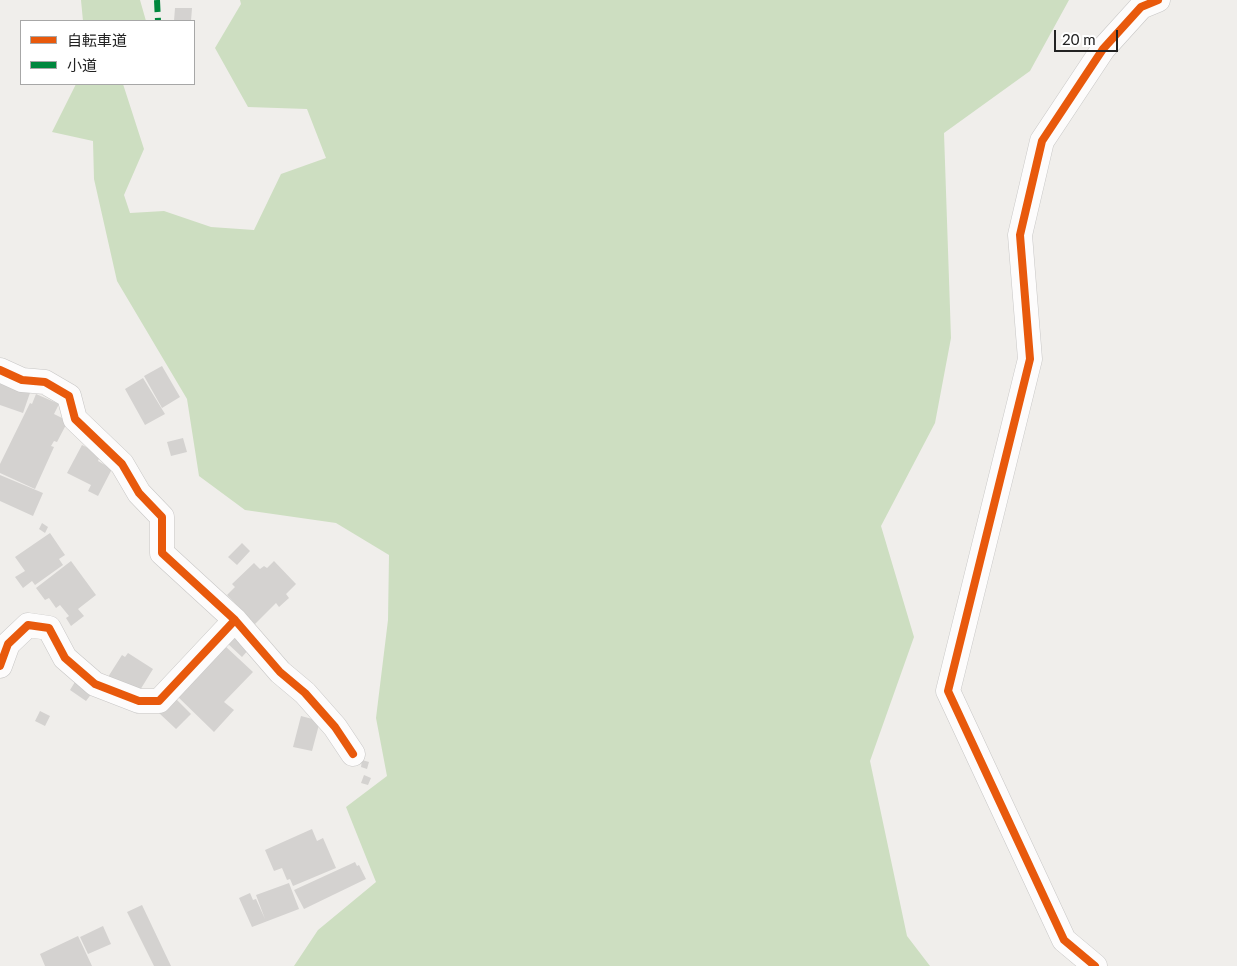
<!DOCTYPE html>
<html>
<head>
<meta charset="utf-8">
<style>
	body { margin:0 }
	#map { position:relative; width:1237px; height:966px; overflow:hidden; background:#f0eeeb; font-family:Lato,"Noto Sans JP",sans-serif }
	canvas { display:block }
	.legend { position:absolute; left:20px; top:20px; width:175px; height:65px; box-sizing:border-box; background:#fff; border:1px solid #a7a7a7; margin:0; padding:6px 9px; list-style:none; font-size:15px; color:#222 }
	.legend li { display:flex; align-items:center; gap:10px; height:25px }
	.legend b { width:25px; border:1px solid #a7a7a7 }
	.scale { position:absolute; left:1054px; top:30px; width:64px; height:22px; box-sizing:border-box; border:2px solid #222; border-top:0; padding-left:6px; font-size:15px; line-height:18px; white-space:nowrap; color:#222; -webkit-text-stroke:4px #fff; paint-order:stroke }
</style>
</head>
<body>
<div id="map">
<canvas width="1237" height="966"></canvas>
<ul class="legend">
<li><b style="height:6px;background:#e8590c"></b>自転車道</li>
<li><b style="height:6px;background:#00873e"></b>小道</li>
</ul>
<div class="scale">20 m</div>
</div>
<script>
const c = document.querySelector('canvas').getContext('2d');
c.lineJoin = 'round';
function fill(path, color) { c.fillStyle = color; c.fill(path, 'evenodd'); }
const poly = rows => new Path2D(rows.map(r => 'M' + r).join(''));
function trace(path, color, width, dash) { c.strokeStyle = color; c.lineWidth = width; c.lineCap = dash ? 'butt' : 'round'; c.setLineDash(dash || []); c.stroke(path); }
fill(poly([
	[81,0,140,0,146,21,83,21],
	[240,0,1069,0,1030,71,944,133,951,338,935,423,881,526,914,637,870,761,907,936,930,966,294,966,318,930,376,882,346,807,387,776,376,718,388,620,389,555,336,523,245,510,199,476,187,399,117,281,94,179,93,141,52,132,76,84,123,84,144,149,124,195,130,213,164,211,211,227,254,230,281,174,326,158,307,109,248,107,215,48,241,4]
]), '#cddec1');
fill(poly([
	[175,8,192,8,191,21,174,21],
	[162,366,180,397,162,408,144,376],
	[143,378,165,414,145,425,125,389],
	[0,379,31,390,23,413,0,405],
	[36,394,59,404,54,414,68,421,57,442,54,441,51,446,54,447,35,489,0,473,0,464,30,403,32,404],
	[183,438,187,452,171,456,167,442],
	[82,445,101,454,98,461,112,469,98,496,88,491,91,485,67,473],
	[0,475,43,493,33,516,0,501],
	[42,523,48,527,45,533,39,529],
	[50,533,65,555,59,559,63,565,35,585,32,581,23,588,15,577,25,571,15,557],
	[242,543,250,551,237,565,228,557],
	[71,561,96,595,78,609,84,616,71,626,66,618,69,616,60,605,56,608,49,598,45,600,36,588],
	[274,561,296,584,286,594,289,598,279,607,276,603,255,624,227,595,235,587,232,584,254,563,260,569,264,566,267,568],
	[234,634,250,648,242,657,226,642],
	[224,645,253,672,224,702,234,710,214,732,176,695],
	[128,653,153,669,137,695,108,677,122,655,125,657],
	[78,677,95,689,86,701,70,690],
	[174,697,191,714,176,729,159,713],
	[40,711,50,716,45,726,35,721],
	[301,716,320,721,312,751,293,747],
	[362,760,369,762,367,769,361,767],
	[364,775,371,778,368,785,361,783],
	[312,829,317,841,323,838,336,868,293,886,290,879,287,880,282,868,274,871,265,850],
	[355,862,357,866,359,865,366,879,304,909,294,890],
	[289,883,299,909,252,927,239,898,250,893,253,900,256,899,265,919,256,895],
	[142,905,171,966,154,966,127,912],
	[103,926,111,944,88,954,80,937],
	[78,936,92,966,45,966,40,954]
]), '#d4d2d0');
const minor = poly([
	[0,370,22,380,45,382,69,396,75,419,122,464,139,493,162,517,162,553,235,620,280,672,305,693,335,727,353,754],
	[0,666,8,644,28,625,49,628,65,658,95,684,139,701,159,701,235,620],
	[1095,966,1064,940,948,691,1030,359,1020,235,1042,141,1103,49,1141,7,1158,0]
]);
trace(minor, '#c7c6c5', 25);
trace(minor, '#fdfcfc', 24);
trace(poly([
	[157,0,158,21]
]), '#00873e', 6, [12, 6]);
trace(poly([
	[0,370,22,380,45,382,69,396,75,419,122,464,139,493,162,517,162,553,235,620,280,672,305,693,335,727,353,754],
	[0,666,8,644,28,625,49,628,65,658,95,684,139,701,159,701,235,620],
	[1095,966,1064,940,948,691,1030,359,1020,235,1042,141,1103,49,1141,7,1158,0]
]), '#e8590c', 8);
</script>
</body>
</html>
